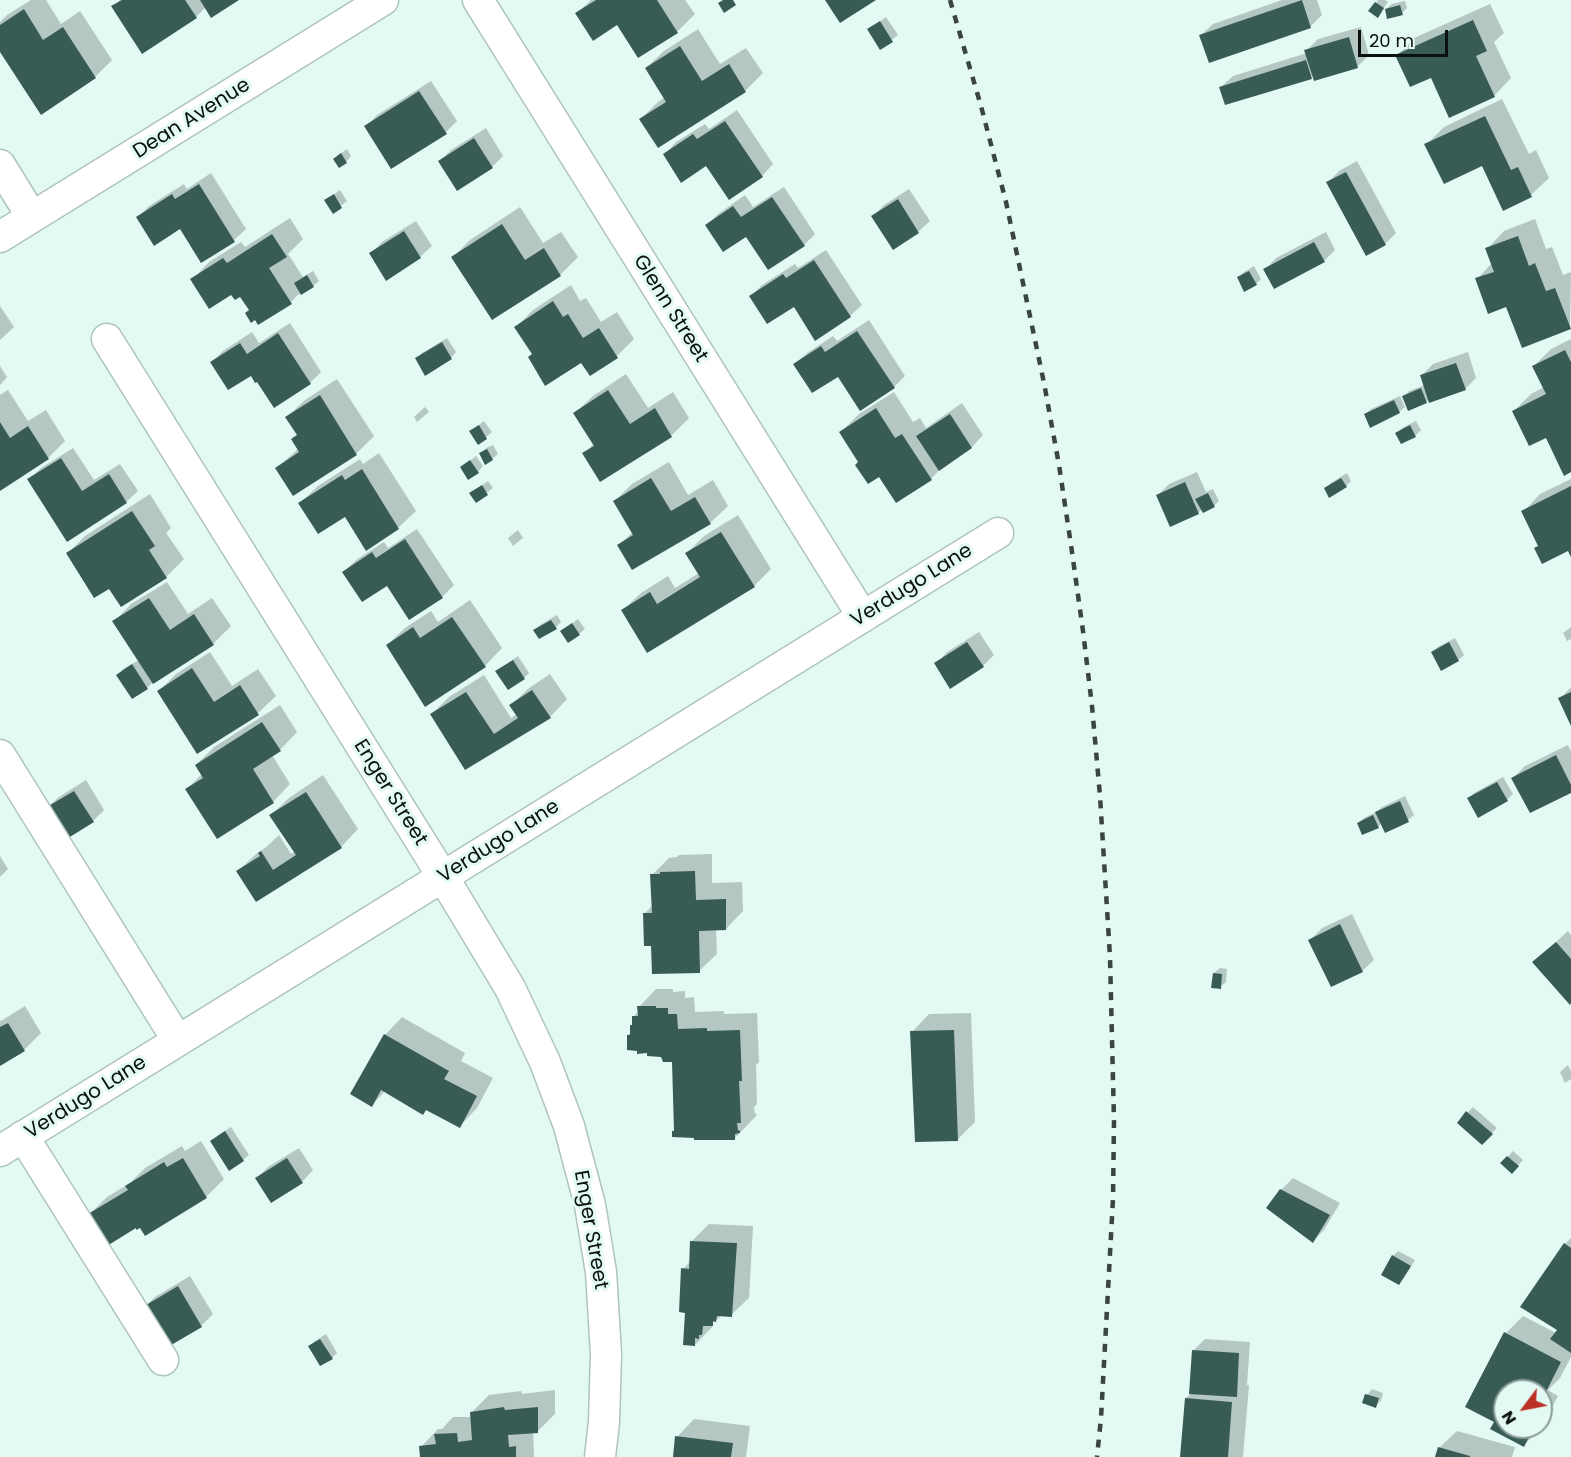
<!DOCTYPE html>
<html>
<head>
<meta charset="utf-8">
<style>
	body { margin:0 }
	#map { position:relative; width:1571px; height:1457px; overflow:hidden; background:#e3f9f3; font-family:Poppins,sans-serif }
	canvas { display:block }
	.north { position:absolute; left:1493px; top:1379px; width:60px; height:60px; box-sizing:border-box; background:#e3f9f3; border:2px solid #8c9c98; border-radius:50%; rotate:238deg; font-size:16px; font-weight:700; line-height:24px; text-align:center; color:#0a1110 }
	.north::after { content:''; display:block; margin:auto; width:21px; height:27px; background:#bd3026; clip-path:polygon(50% 0,100% 100%,50% 72%,0 100%) }
	.scale { position:absolute; left:1358px; top:30px; width:90px; height:27px; box-sizing:border-box; border:3px solid #0a1110; border-top:0; padding-left:8px; font-size:18px; line-height:21px; white-space:nowrap; color:#0a1110; -webkit-text-stroke:4px #e3f9f3; paint-order:stroke }
</style>
</head>
<body>
<div id="map">
<canvas width="1571" height="1457"></canvas>
<div class="north">N</div>
<div class="scale">20 m</div>
</div>
<script>
const c = document.querySelector('canvas').getContext('2d');
c.lineJoin = 'round';
function fill(path, color) { c.fillStyle = color; c.fill(path, 'evenodd'); }
const poly = rows => new Path2D(rows.map(r => 'M' + r).join(''));
function trace(path, color, width, dash) { c.strokeStyle = color; c.lineWidth = width; c.lineCap = dash ? 'butt' : 'round'; c.setLineDash(dash || []); c.stroke(path); }
function drawText(font, color, halo, rows, align = 'center') {
  c.font = font + ' Poppins,sans-serif'; c.lineWidth = 6; c.setLineDash([]); c.textBaseline = 'middle'; c.strokeStyle = halo; c.fillStyle = color; for (const [text, x, y, turn = 0] of rows) {
    c.save(); c.translate(x, y); c.rotate((+turn || 0) * Math.PI / 180); c.textAlign = isNaN(turn) ? turn : align; if (halo) c.strokeText(text, 0, 0); c.fillText(text, 0, 0); c.restore();
  }
}
fill(poly([
	[31,0,46,0,61,24,80,11,112,60,95,77,0,49,0,22,7,15],
	[120,0,237,0,206,7,196,17,113,7],
	[591,0,685,0,695,14,677,32,639,56,618,23,577,13],
	[1282,0,1317,0,1322,15,1310,27,1201,35,1213,24],
	[1378,0,1385,0,1388,2,1378,16,1376,3],
	[1405,1,1407,8,1402,13,1386,9,1392,4],
	[1490,4,1504,33,1494,42,1511,78,1494,96,1432,76,1397,56,1414,38],
	[886,17,898,35,881,48,869,29],
	[1361,27,1369,55,1357,67,1313,75,1311,77,1221,87,1233,76,1307,53,1306,51,1318,39],
	[698,29,720,64,746,48,763,73,745,91,658,146,641,119,658,102,665,97,646,68,664,51],
	[431,81,457,121,446,132,366,127,377,115],
	[1502,99,1529,154,1536,150,1549,178,1531,195,1504,209,1483,164,1426,145,1444,127],
	[737,110,773,164,762,176,665,154,676,142,705,124,709,129],
	[486,128,503,156,492,167,440,161,451,150],
	[347,149,351,156,346,162,340,154],
	[1357,161,1396,233,1385,244,1328,183,1339,171],
	[211,173,246,229,234,240,202,261,181,227,138,217,149,206,184,184,187,189],
	[784,187,815,234,804,245,746,235,707,225,718,214,745,195,753,207],
	[909,189,930,221,918,232,893,248,873,216,884,205],
	[340,190,347,201,333,212,326,200],
	[520,207,543,243,561,232,578,257,560,275,492,318,453,257,470,240],
	[290,218,303,239,288,254,303,277,313,271,319,281,313,286,302,293,301,292,291,302,250,310,240,295,192,280,209,262,241,242,245,247],
	[1535,219,1546,249,1552,247,1563,275,1571,272,1570,328,1507,305,1477,279,1492,263,1487,249,1504,231],
	[416,221,432,246,420,257,371,254,382,242],
	[1326,232,1335,250,1324,261,1265,270,1276,258],
	[826,250,862,305,850,316,816,338,794,305,751,296,762,285,795,264,798,268],
	[1254,266,1261,279,1256,284,1239,277,1244,272],
	[571,285,580,301,586,298,601,322,617,312,634,339,617,356,582,361,533,354,516,327,533,310],
	[0,306,14,327,0,340],
	[869,320,905,376,894,387,795,364,807,353,833,336,837,341],
	[290,323,321,372,310,383,251,374,212,362,223,351,252,332,259,343],
	[447,338,456,352,451,358,417,359,422,353],
	[1571,339,1571,471,1547,436,1514,411,1531,394,1544,387,1534,366,1551,349],
	[1468,352,1476,378,1465,389,1430,398,1426,402,1404,397,1409,391,1425,385,1422,375,1433,364],
	[0,366,7,377,0,385],
	[626,374,648,408,673,392,689,418,672,435,601,480,584,454,594,443,575,413,593,396],
	[337,379,374,436,356,454,293,494,277,468,299,448,298,434,287,417,305,400],
	[8,390,28,421,46,410,65,441,48,458,0,489,0,395],
	[894,392,913,422,920,418,926,428,962,403,983,435,972,447,944,465,931,479,880,475,860,462,841,432,859,414],
	[1400,396,1405,407,1399,412,1365,414,1371,409],
	[425,407,429,412,417,422,414,417],
	[484,421,492,432,479,443,471,431],
	[1416,421,1421,430,1416,435,1401,442,1397,433,1402,428],
	[493,445,498,454,492,459,481,453,486,448],
	[73,448,94,480,120,464,138,491,126,502,29,480,41,468],
	[379,453,416,511,398,528,300,503,318,486,360,459,363,464],
	[476,456,483,466,478,472,462,467],
	[669,462,688,495,713,480,728,506,710,523,619,545,633,532,615,501,632,484],
	[1197,472,1206,492,1213,489,1219,501,1214,506,1203,509,1198,513,1157,496,1169,484],
	[1347,473,1351,481,1346,486,1326,488,1331,483],
	[1571,479,1571,554,1569,549,1540,545,1523,512,1540,494],
	[488,481,493,488,476,501,471,493],
	[150,494,171,528,166,533,184,559,166,577,121,605,109,587,68,553,85,536],
	[738,515,771,569,754,586,623,610,641,593,668,576,675,588,699,573,687,553,704,536],
	[417,529,454,585,442,597,409,618,387,584,344,572,356,560,384,542,388,548],
	[518,530,523,538,513,546,508,538],
	[167,582,188,614,212,598,231,626,213,644,152,683,147,688,118,675,123,669,139,660,114,622,131,604],
	[470,600,502,648,485,666,387,645,405,628,431,611,438,622],
	[557,615,561,622,556,627,535,630,540,625],
	[578,619,585,629,579,634,562,631],
	[1571,627,1571,639,1567,641,1563,633],
	[979,632,994,655,983,666,936,664,947,652],
	[1455,638,1464,655,1458,660,1432,652,1438,647],
	[210,652,232,686,258,669,276,696,258,713,198,752,159,691,176,674],
	[518,656,529,673,524,678,497,671],
	[550,674,567,699,550,717,465,768,432,714,449,697,484,675,511,718,517,714,511,705,529,688],
	[1571,687,1571,722,1560,699],
	[280,705,297,732,280,750,272,755,290,784,273,802,187,789,202,774,196,765,214,747],
	[1568,745,1571,751,1571,791,1513,778,1525,766],
	[323,775,358,829,341,847,257,900,238,871,256,854,265,848,279,835,291,854,295,851,271,815,289,798],
	[1503,777,1513,794,1507,800,1479,816,1469,799,1474,793],
	[86,780,104,810,93,821,47,808,59,797],
	[1405,796,1414,815,1408,820,1385,831,1382,823,1378,827,1358,823,1364,818,1378,811,1382,807],
	[712,854,712,883,742,882,743,911,726,929,716,929,717,954,699,971,653,944,644,914,653,905,652,875,669,858,677,857,679,855],
	[0,856,8,869,0,877],
	[1352,914,1374,960,1362,971,1310,940,1322,928],
	[1568,931,1571,935,1571,1001,1546,951],
	[1220,968,1227,969,1226,982,1220,987,1214,973],
	[656,989,673,989,673,992,685,991,685,998,694,997,695,1012,724,1011,724,1014,757,1013,759,1062,756,1065,757,1104,754,1107,755,1113,757,1115,735,1138,673,1131,675,1129,673,1060,648,1052,628,1035,631,1032,633,1017,639,1011,639,1007],
	[25,1006,41,1033,24,1050,0,1064,0,1020,1,1021],
	[971,1013,975,1122,957,1140,912,1032,929,1014],
	[402,1017,465,1053,461,1061,493,1078,477,1108,460,1126,427,1109,423,1113,385,1091,372,1105,352,1094,385,1035],
	[1568,1065,1571,1071,1571,1079,1565,1083,1560,1072],
	[1473,1107,1497,1128,1487,1138,1468,1112],
	[231,1127,249,1155,243,1160,217,1136],
	[201,1141,224,1179,206,1197,140,1225,90,1214,107,1197,130,1183,145,1168,182,1146,185,1151],
	[299,1148,313,1170,302,1182,257,1178,268,1167],
	[1513,1151,1523,1160,1512,1172,1502,1163],
	[1293,1178,1340,1203,1324,1230,1313,1241,1281,1190],
	[709,1224,753,1226,749,1298,731,1315,722,1315,712,1324,712,1327,695,1345,687,1312,683,1269,691,1261,692,1241],
	[1571,1238,1571,1357,1560,1378,1548,1390,1558,1396,1541,1428,1524,1445,1496,1422,1506,1333,1523,1316,1556,1333,1559,1330,1565,1244],
	[1505,1391,1541,1391,1541,1427,1505,1427],
	[1398,1251,1415,1260,1404,1278,1399,1284,1393,1256],
	[190,1276,213,1314,201,1326,166,1346,143,1309,155,1297],
	[326,1334,337,1353,332,1358,310,1346,315,1341],
	[1205,1339,1250,1342,1247,1385,1249,1385,1243,1457,1181,1457,1186,1398,1190,1394,1193,1351],
	[1372,1389,1383,1393,1381,1401,1375,1406,1367,1395],
	[555,1390,555,1414,538,1431,533,1432,534,1457,422,1457,421,1447,438,1429,442,1429,453,1417,472,1417,472,1412,489,1395,521,1391,522,1394],
	[694,1419,750,1426,746,1457,674,1457,677,1437],
	[1457,1431,1515,1447,1512,1457,1437,1457,1439,1448]
]), '#0003');
fill(poly([
	[122,0,185,0,197,18,142,54,111,6],
	[200,0,239,0,211,18],
	[596,0,657,0,678,33,638,58,617,25,593,41,575,13],
	[723,0,733,0,736,5,724,13,718,3],
	[825,0,876,0,840,23],
	[1302,0,1311,28,1209,63,1199,35],
	[1375,2,1384,8,1378,18,1368,11],
	[1400,5,1403,15,1387,19,1385,9],
	[24,9,43,40,63,27,96,78,41,115,0,52,0,25],
	[1473,20,1487,51,1476,56,1495,97,1449,118,1431,78,1410,87,1395,55],
	[880,21,893,42,880,50,867,29],
	[1349,37,1358,68,1314,81,1304,50],
	[680,46,702,81,729,64,746,92,658,148,639,119,666,102,645,68],
	[1306,60,1312,79,1225,105,1219,87],
	[419,91,447,134,391,169,364,126],
	[1485,116,1511,170,1518,167,1532,197,1503,211,1482,166,1444,184,1424,144],
	[725,121,763,177,729,200,706,166,681,183,663,154,693,134,697,139],
	[474,138,493,168,457,191,438,161],
	[341,153,347,163,339,168,333,159],
	[1346,172,1386,245,1366,256,1326,182],
	[199,184,235,242,201,263,180,229,154,246,136,217,172,194,175,199],
	[334,194,342,208,333,214,324,200],
	[772,197,805,246,768,270,746,237,723,252,705,225,733,206,741,217],
	[898,199,919,233,893,250,871,216],
	[502,224,525,260,544,248,561,276,492,320,451,257],
	[404,231,421,258,386,281,369,253],
	[272,234,287,257,269,268,292,304,258,325,255,320,251,323,245,313,249,310,240,297,235,300,231,295,209,309,190,279,223,258,227,263],
	[1518,236,1529,266,1535,263,1546,291,1555,288,1571,329,1522,348,1506,307,1488,314,1475,278,1494,272,1485,248],
	[1314,242,1325,262,1274,289,1263,269],
	[814,260,851,317,815,341,794,307,767,324,749,296,783,274,786,278],
	[1249,271,1257,285,1244,292,1237,277],
	[307,275,314,287,301,295,294,283],
	[553,301,563,317,568,314,583,338,599,328,618,358,590,376,581,363,545,386,528,357,532,354,514,327],
	[857,331,895,388,860,411,838,377,812,393,793,364,821,346,825,352],
	[278,333,311,384,274,408,257,382,255,383,251,376,228,390,210,362,240,343,247,354],
	[442,342,452,359,425,376,415,358],
	[1565,350,1571,362,1571,472,1564,476,1546,438,1529,446,1512,411,1546,394,1532,366],
	[1456,363,1466,390,1429,403,1420,375],
	[1421,388,1427,403,1408,411,1402,396],
	[608,390,630,424,655,408,672,437,600,482,582,453,594,446,573,413],
	[320,395,357,455,293,496,275,468,299,452,291,439,297,435,285,417],
	[1394,400,1400,413,1370,428,1364,414],
	[876,408,895,438,902,434,932,480,896,503,879,477,868,484,855,465,858,462,839,432],
	[950,414,972,448,939,471,916,436],
	[0,422,10,438,28,426,49,459,0,491],
	[479,425,487,439,478,445,469,431],
	[1410,425,1416,437,1401,444,1395,433],
	[487,449,493,460,485,465,479,453],
	[61,458,82,491,109,474,127,503,67,542,27,479],
	[470,460,479,473,468,480,460,467],
	[362,469,399,529,366,551,345,517,318,534,298,503,342,475,345,480],
	[651,478,671,511,695,497,711,524,632,570,617,545,633,535,613,501],
	[1341,478,1347,487,1329,498,1324,488],
	[1185,482,1199,514,1170,527,1156,495],
	[482,485,488,495,476,503,469,493],
	[1571,486,1571,557,1568,551,1542,564,1534,548,1538,546,1521,511],
	[1208,493,1215,507,1203,513,1195,499],
	[132,511,155,546,149,550,167,578,121,607,109,589,94,598,66,553],
	[721,532,755,587,647,653,621,610,650,592,657,604,700,577,685,553],
	[405,539,443,598,409,620,387,586,362,602,342,572,372,552,376,558],
	[149,598,170,630,194,614,214,645,153,684,112,621],
	[452,617,486,667,425,707,386,645,413,627,420,638],
	[551,620,557,629,539,639,533,630],
	[572,623,580,635,568,643,560,631],
	[967,642,984,667,950,689,934,663],
	[1449,642,1459,661,1441,671,1431,652],
	[513,660,525,679,508,690,495,671],
	[132,664,148,689,132,699,116,675],
	[192,668,214,702,240,685,259,715,197,754,157,691],
	[532,690,551,718,465,770,430,714,466,692,494,734,518,718,509,705],
	[1571,692,1571,726,1558,698],
	[262,722,281,751,253,769,274,803,217,839,185,789,203,778,195,765],
	[1556,755,1571,785,1571,793,1530,813,1511,778],
	[1497,782,1508,801,1478,818,1467,798],
	[74,791,94,822,65,840,45,808],
	[306,792,342,848,256,902,236,871,260,856,258,853,261,851,273,870,296,855,269,815],
	[1400,801,1409,822,1385,833,1375,812],
	[1373,815,1379,828,1362,835,1357,823],
	[695,871,696,900,726,899,726,930,699,931,700,973,652,974,651,946,644,946,643,913,652,913,650,874,660,874,660,872],
	[1340,924,1363,972,1331,987,1308,940],
	[1556,942,1571,959,1571,1003,1570,1005,1532,962],
	[1213,973,1222,974,1221,989,1211,988],
	[637,1006,656,1006,656,1008,668,1008,668,1014,677,1014,678,1029,707,1028,707,1031,740,1030,742,1081,739,1081,741,1123,737,1123,738,1130,740,1131,740,1133,735,1134,735,1140,694,1140,694,1138,672,1137,672,1131,674,1131,672,1062,663,1062,661,1057,647,1056,647,1053,637,1054,637,1051,627,1050,627,1035,630,1035,630,1025,632,1025,632,1016,638,1016],
	[8,1023,25,1051,0,1066,0,1027],
	[954,1030,958,1141,915,1142,910,1031],
	[384,1034,449,1071,444,1079,477,1096,460,1128,426,1110,423,1115,381,1090,372,1107,350,1094],
	[1466,1111,1493,1134,1482,1145,1457,1123],
	[225,1131,244,1161,229,1171,210,1141],
	[1507,1156,1519,1166,1512,1174,1500,1163],
	[183,1158,207,1198,145,1236,140,1228,136,1230,136,1228,107,1246,88,1214,128,1190,125,1186,164,1162,167,1167],
	[287,1158,303,1183,271,1203,255,1178],
	[1280,1189,1330,1215,1313,1243,1266,1208],
	[690,1241,737,1243,732,1317,717,1316,716,1322,713,1321,713,1326,703,1326,702,1335,699,1335,699,1339,695,1338,695,1346,683,1345,685,1313,679,1312,681,1268,689,1269],
	[1564,1243,1571,1248,1571,1353,1550,1339,1557,1330,1520,1307],
	[1392,1255,1411,1266,1399,1285,1381,1275],
	[178,1286,202,1327,166,1348,141,1308],
	[1504,1332,1561,1362,1543,1398,1541,1397,1541,1391,1505,1391,1505,1427,1534,1427,1524,1447,1490,1429,1494,1422,1465,1407],
	[320,1339,333,1359,320,1366,308,1346],
	[1192,1350,1239,1353,1237,1397,1189,1394],
	[1365,1394,1379,1398,1376,1408,1362,1403],
	[1185,1398,1232,1402,1228,1457,1180,1457],
	[504,1407,505,1410,538,1407,538,1433,508,1435,509,1447,516,1446,516,1457,420,1457,419,1446,436,1444,434,1434,457,1433,458,1442,472,1440,470,1412],
	[675,1436,733,1443,731,1457,673,1457],
	[1438,1447,1470,1456,1470,1457,1435,1457]
]), '#385c54');
const minor = poly([
	[478,0,863,617],
	[0,165,32,217],
	[0,237,383,0],
	[107,339,443,877,510,988,545,1062,569,1126,590,1205,601,1272,606,1354,604,1422,600,1457],
	[0,755,178,1041],
	[23,1136,163,1360],
	[0,1151,998,533]
]);
trace(minor, '#afc4bf', 33);
trace(minor, '#fff', 30);
trace(poly([
	[950,0,981,106,1006,202,1044,383,1059,465,1071,545,1083,631,1092,706,1100,796,1110,957,1114,1121,1113,1199,1101,1418,1097,1457]
]), '#3a4442', 4.5, [8, 8]);
drawText('20px', '#0a1110', '#e3f9f3', [
	["Dean Avenue",192,119,-32],
	["Glenn Street",670,309,58],
	["Verdugo Lane",912,586,-32],
	["Enger Street",390,793,58],
	["Verdugo Lane",499,842,-32],
	["Verdugo Lane",86,1098,-32],
	["Enger Street",590,1230,80]
]);
</script>
</body>
</html>
